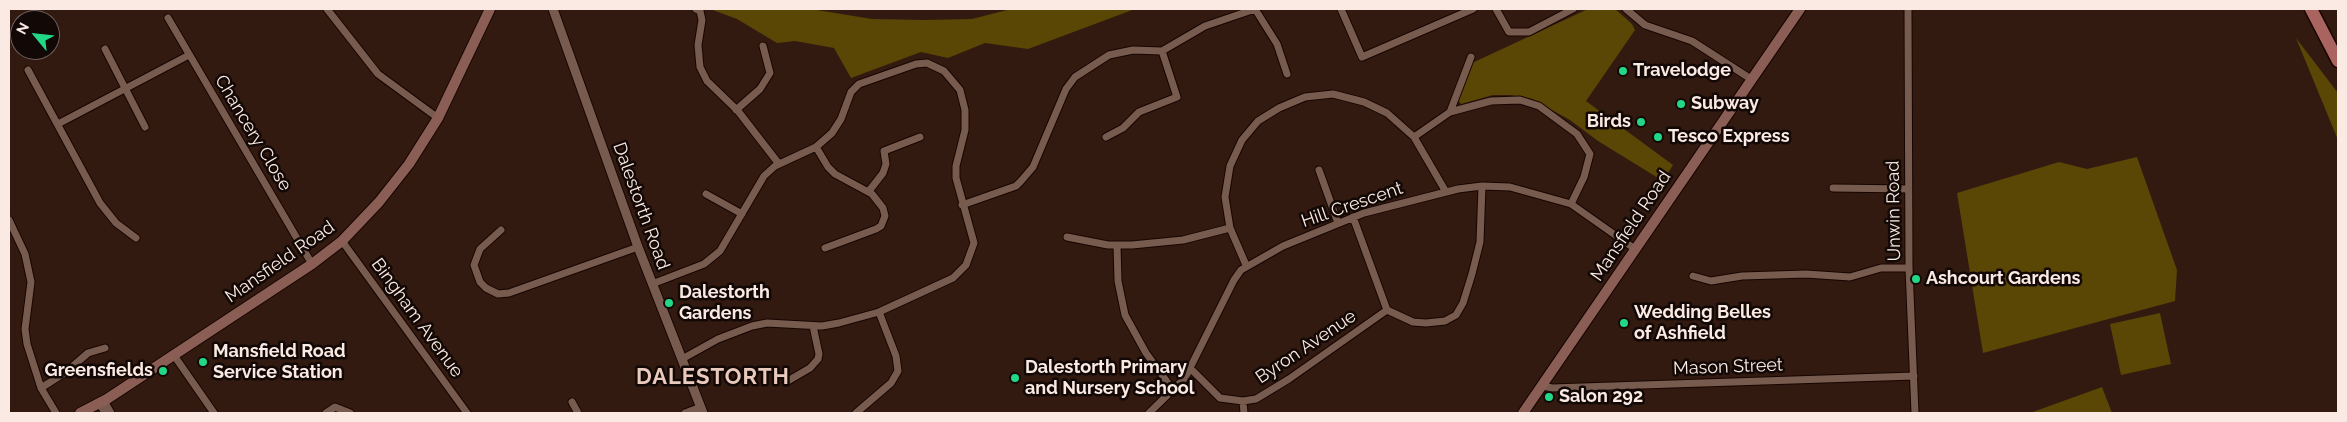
<!DOCTYPE html>
<html>
<head>
<meta charset="utf-8">
<style>
	body { margin:0 }
	#map { position:relative; width:2347px; height:422px; overflow:hidden; background:#321a10; font-family:Raleway,sans-serif }
	canvas { display:block }
	.frame { position:absolute; inset:0; border:10px solid #fbeae3; pointer-events:none }
	.north { position:absolute; left:10px; top:10px; width:50px; height:50px; box-sizing:border-box; background:#120805; border:1px solid #6f625e; border-radius:50%; rotate:298deg; font-size:14px; font-weight:700; line-height:20px; text-align:center; color:#fbeae3 }
	.north::after { content:''; display:block; margin:auto; width:18px; height:22px; background:#22d887; clip-path:polygon(50% 0,100% 100%,50% 72%,0 100%) }
</style>
</head>
<body>
<div id="map">
<canvas width="2347" height="422"></canvas>
<div class="frame"></div>
<div class="north">N</div>
</div>
<script>
const c = document.querySelector('canvas').getContext('2d');
c.lineJoin = 'round';
function fill(path, color) { c.fillStyle = color; c.fill(path, 'evenodd'); }
const poly = rows => new Path2D(rows.map(r => 'M' + r).join(''));
function trace(path, color, width, dash) { c.strokeStyle = color; c.lineWidth = width; c.lineCap = dash ? 'butt' : 'round'; c.setLineDash(dash || []); c.stroke(path); }
function drawText(font, color, halo, rows, align = 'center') {
  c.font = font + ' Raleway,sans-serif'; c.lineWidth = 5; c.setLineDash([]); c.textBaseline = 'middle'; c.strokeStyle = halo; c.fillStyle = color; for (const [text, x, y, turn = 0] of rows) {
    c.save(); c.translate(x, y); c.rotate((+turn || 0) * Math.PI / 180); c.textAlign = isNaN(turn) ? turn : align; if (halo) c.strokeText(text, 0, 0); c.fillText(text, 0, 0); c.restore();
  }
}
fill(poly([
	[710,9,811,9,872,19,925,20,972,19,1011,9,1135,9,1028,49,985,43,948,58,921,52,851,78,834,48,795,41,777,43,737,19],
	[1588,9,1615,9,1632,24,1635,30,1586,101,1673,165,1663,181,1598,141,1570,120,1532,99,1510,95,1493,95,1461,104,1458,100,1472,63],
	[2296,38,2338,93,2338,140],
	[2137,157,2177,270,2175,301,1983,353,1957,193,2059,162,2087,169],
	[2160,313,2171,364,2121,375,2110,324],
	[2102,387,2112,413,2030,413]
]), '#5a4605');
const minor = poly([
	[327,9,378,74,438,118],
	[696,9,700,11,702,20,698,45,700,67,707,81,738,111,779,164],
	[1341,9,1362,57,1473,9],
	[1496,9,1509,32,1529,32,1573,9],
	[1626,9,1645,25,1692,41,1751,79],
	[1908,9,1909,268,1915,413],
	[168,18,312,264],
	[105,49,145,127],
	[28,70,100,203,116,223,136,238],
	[736,110,760,89,770,73,763,46],
	[1450,112,1471,57],
	[58,124,189,55],
	[1106,137,1123,128,1139,112,1177,97,1162,51],
	[1414,137,1450,112,1491,101,1520,100,1539,106,1577,134,1590,154,1584,177,1571,204],
	[816,147,828,167,835,174,872,194,883,208,885,216,881,226,876,229,825,248],
	[1319,170,1338,223],
	[1833,188,1908,189],
	[869,191,883,173,886,164,884,151,920,137],
	[706,194,742,214],
	[962,205,1016,186,1021,181,1033,167,1066,89,1075,77,1109,55,1133,50,1162,51,1205,26,1255,9,1277,44,1287,74],
	[1353,217,1387,310,1413,322,1426,323,1445,321,1456,315,1463,303,1472,274,1480,242,1482,186],
	[9,220,25,254,31,282,25,329,27,344,41,388,56,413],
	[501,230,480,249,474,265,480,282,486,288,498,294,509,293,638,247],
	[1067,237,1108,245,1132,245,1183,240,1230,228],
	[342,241,467,413],
	[1117,246,1118,281,1125,315,1146,353,1173,390],
	[1246,265,1230,228,1225,197,1230,166,1242,140,1258,121,1279,108,1305,97,1333,94,1364,102,1387,113,1414,137,1446,192],
	[1693,276,1711,281,1742,276,1806,274,1850,277,1881,268,1909,268],
	[652,284,704,264,720,251,764,176,775,166,816,147,832,133,841,119,851,92,859,84,916,64,927,63,944,71,960,90,965,110,965,130,956,166,956,178,974,243,966,265,953,278,879,312,839,323,822,326,767,323,752,326,718,339,682,359],
	[173,354,214,413],
	[1190,368,1220,398,1243,401,1256,399,1289,379,1387,310],
	[786,382,810,368,818,359,819,354,813,326],
	[1543,386,1552,388,1914,376],
	[41,388,66,372,88,353,105,348],
	[104,401,111,413],
	[1243,401,1244,413],
	[572,402,578,413],
	[99,403,105,413],
	[326,413,335,407,350,413],
	[685,413,701,407],
	[856,413,891,383,898,371,896,356,879,312],
	[1149,413,1185,378,1234,280,1241,270,1283,246,1364,213,1458,189,1482,186,1510,187,1571,204,1635,249]
]);
const tertiary = poly([
	[553,9,638,247,703,413]
]);
const secondary = poly([
	[80,413,107,399,312,264,342,241,379,202,409,164,438,118,490,9],
	[1523,413,1800,9]
]);
const trunk = poly([
	[2311,9,2338,61]
]);
trace(minor, '#180500', 9);
trace(tertiary, '#180500', 11);
trace(secondary, '#180500', 12);
trace(trunk, '#180500', 15);
trace(minor, '#775b4f', 7);
trace(tertiary, '#775b4f', 9);
trace(secondary, '#8a5e55', 10);
trace(trunk, '#aa6460', 12);
for (const [x, y, r, color] of [
	[1623,71,5,"#22d887"],
	[1681,104,5,"#22d887"],
	[1641,122,5,"#22d887"],
	[1658,137,5,"#22d887"],
	[1916,279,5,"#22d887"],
	[669,303,5,"#22d887"],
	[1624,323,5,"#22d887"],
	[203,362,5,"#22d887"],
	[163,371,5,"#22d887"],
	[1015,378,5,"#22d887"],
	[1549,397,5,"#22d887"]
]) { const dot = new Path2D(); dot.arc(x, y, r, 0, 2 * Math.PI); c.fillStyle = color; c.fill(dot); trace(dot, '#120805', 2); }
drawText('bold 18px', '#fbeae3', '#120805', [
	["Travelodge",1633,71],
	["Subway",1691,104],
	["Birds",1631,122,"right"],
	["Tesco Express",1668,137],
	["Ashcourt Gardens",1926,279],
	["Dalestorth",679,293],
	["Gardens",679,314],
	["Wedding Belles",1634,313],
	["of Ashfield",1634,334],
	["Mansfield Road",213,352],
	["Service Station",213,373],
	["Dalestorth Primary",1025,368],
	["and Nursery School",1025,389],
	["Greensfields",153,371,"right"],
	["Salon 292",1559,397]
], 'left');
drawText('18px', '#fbeae3', '#120805', [
	["Chancery Close",253,133,59],
	["Hill Crescent",1352,205,-19],
	["Dalestorth Road",641,206,70],
	["Unwin Road",1894,211,-91],
	["Mansfield Road",1631,226,-56],
	["Mansfield Road",280,262,-35],
	["Bingham Avenue",417,318,54],
	["Byron Avenue",1306,347,-34],
	["Mason Street",1728,367,-2]
]);
c.letterSpacing = '1px';
drawText('bold 22px', '#eacabc', '#120805', [
	["DALESTORTH",713,377]
]);
c.letterSpacing = '0px';
</script>
</body>
</html>
